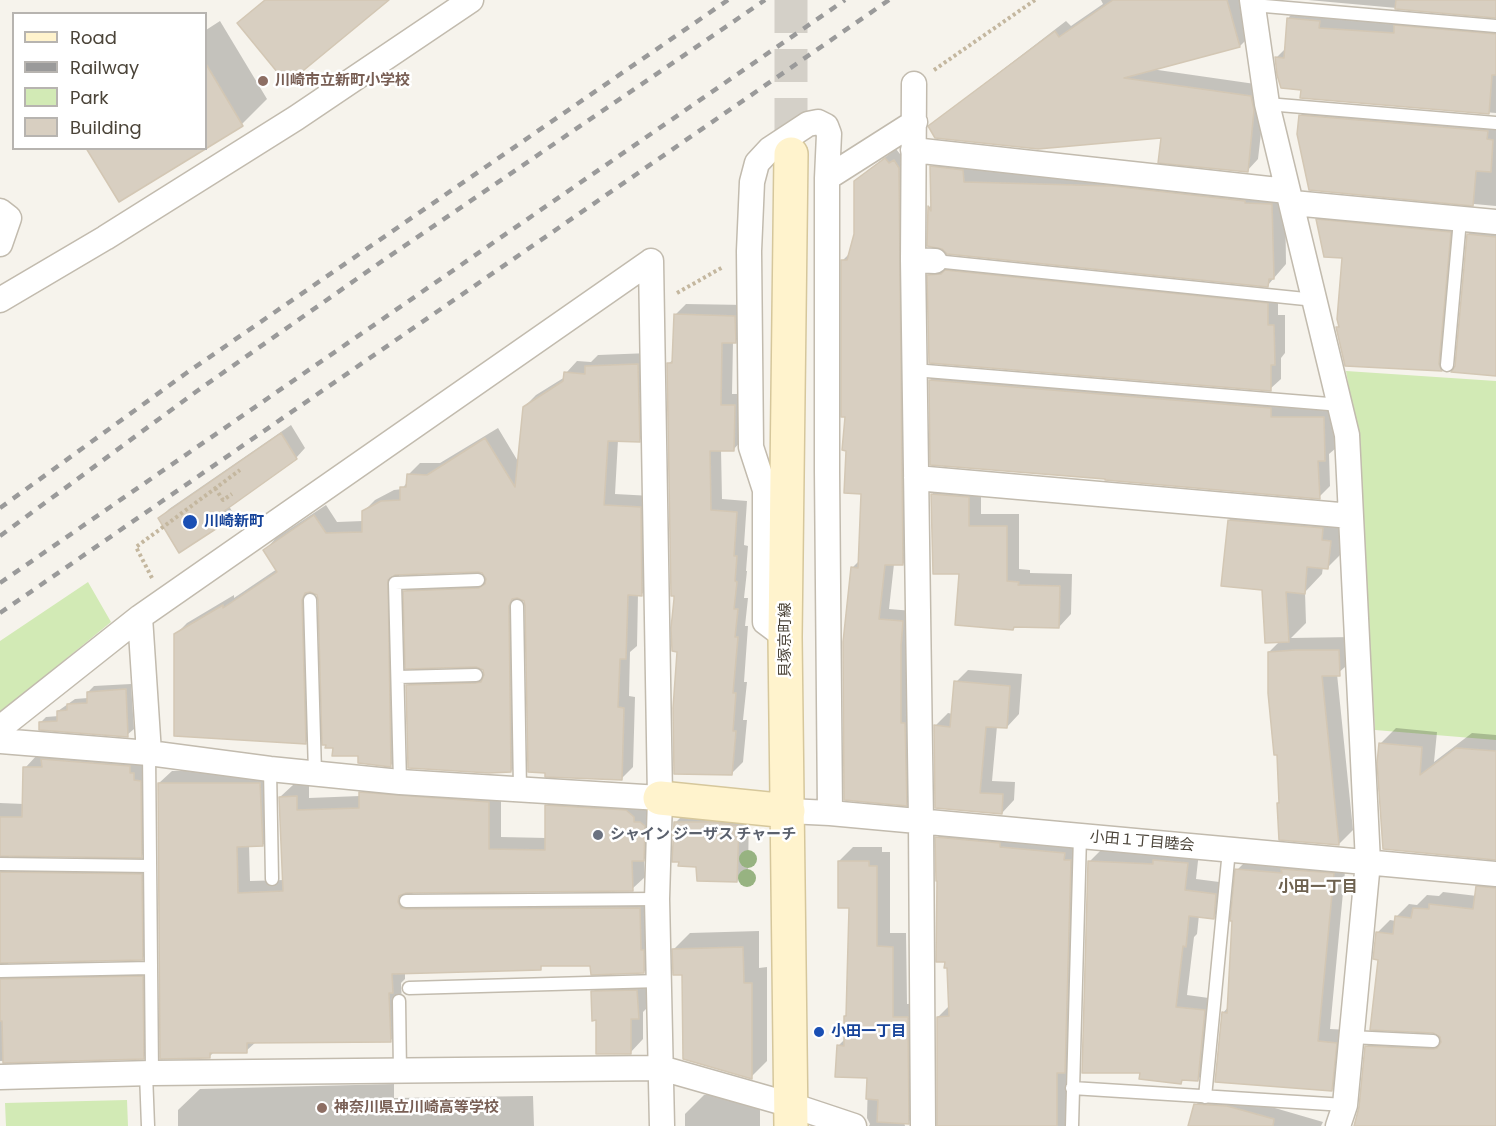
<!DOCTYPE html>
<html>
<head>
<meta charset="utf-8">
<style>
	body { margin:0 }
	#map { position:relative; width:1496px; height:1126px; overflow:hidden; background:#f6f3ec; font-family:Poppins,sans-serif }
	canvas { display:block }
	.legend { position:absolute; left:12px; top:12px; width:195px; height:138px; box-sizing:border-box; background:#fff; border:2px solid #b7b4b0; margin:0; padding:8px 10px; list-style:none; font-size:18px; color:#4b4439 }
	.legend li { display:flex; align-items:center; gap:12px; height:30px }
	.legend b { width:30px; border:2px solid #b7b4b0 }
</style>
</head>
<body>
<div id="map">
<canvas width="1496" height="1126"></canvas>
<ul class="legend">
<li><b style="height:8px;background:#fff3cd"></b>Road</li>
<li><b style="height:8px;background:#9a9a9a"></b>Railway</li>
<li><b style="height:16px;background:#d2eab5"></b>Park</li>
<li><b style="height:16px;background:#d8cfc1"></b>Building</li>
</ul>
</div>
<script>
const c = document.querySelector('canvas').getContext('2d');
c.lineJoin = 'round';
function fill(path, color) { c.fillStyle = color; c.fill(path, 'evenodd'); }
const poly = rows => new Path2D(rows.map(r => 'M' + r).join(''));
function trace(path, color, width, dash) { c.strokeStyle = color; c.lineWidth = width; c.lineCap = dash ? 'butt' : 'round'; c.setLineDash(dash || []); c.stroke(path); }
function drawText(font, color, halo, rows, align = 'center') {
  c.font = font + ' Poppins,"Noto Sans JP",sans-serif'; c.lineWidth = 5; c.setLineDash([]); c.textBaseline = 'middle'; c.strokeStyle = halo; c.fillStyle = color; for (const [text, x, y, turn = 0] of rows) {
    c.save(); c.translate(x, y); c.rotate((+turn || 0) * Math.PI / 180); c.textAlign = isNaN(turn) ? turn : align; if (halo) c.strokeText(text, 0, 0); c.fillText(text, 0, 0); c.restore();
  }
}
fill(poly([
	[1346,371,1496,381,1496,740,1375,730,1356,429],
	[88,582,111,622,0,713,0,641],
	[127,1100,128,1126,6,1126,5,1103]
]), '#d2eab5');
fill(poly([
	[1101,0,1242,0,1251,35,1240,46,1151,69,1262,85,1265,98,1258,159,1247,171,1163,137,941,117,1066,21,1071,26,1103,4],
	[1308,0,1496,0,1496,17],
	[1300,6,1496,23,1496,113,1302,97,1303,89,1276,58,1287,47,1289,17],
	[220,21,267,99,242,124,206,147,206,30],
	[1311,104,1496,120,1496,206,1310,189,1300,116],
	[896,149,900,154,905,151,913,553,903,564,894,564,889,609,913,611,916,794,906,804,852,568,860,560,862,492,848,449,843,260,850,253,856,235,856,182,867,171],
	[945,154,976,157,976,169,1126,174,1285,191,1286,264,1268,285,929,245,929,207,933,204,932,167],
	[1328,210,1460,222,1451,360,1441,370,1337,328,1340,325,1344,257,1318,220],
	[1480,223,1496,224,1496,375,1457,366,1468,234],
	[940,265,1278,293,1278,315,1285,315,1285,353,1281,358,1281,379,1270,389,929,276],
	[686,304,746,305,746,331,735,342,733,342,732,394,746,394,744,438,733,450,721,449,722,499,747,501,744,545,748,546,746,571,747,571,744,598,748,598,745,626,748,626,744,682,747,682,743,720,747,720,743,762,731,774,678,650,668,364,674,359,675,315],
	[650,353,651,429,639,441,618,440,615,494,652,496,653,582,642,594,638,594,637,646,630,652,629,696,635,697,633,767,621,779,525,600,520,598,523,759,511,771,407,686,419,674,485,672,405,592,417,580,486,577,482,571,399,573,402,754,391,765,359,755,320,599,313,587,317,731,305,743,175,635,187,623,234,595,234,598,277,569,265,550,276,538,326,505,337,522,363,521,363,512,375,500,394,490,402,489,408,481,409,474,420,463,440,463,498,428,519,463,524,407,536,395,565,377,566,373,577,361,591,362,598,355],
	[942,369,1282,397,1282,407,1335,406,1336,448,1329,454,1330,486,1319,497,932,464,930,380],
	[291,425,305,448,296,458,229,506,233,513,224,522,160,518,169,509],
	[945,482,981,485,981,514,1019,514,1019,569,1030,570,1030,573,1072,574,1071,614,1059,627,960,572,932,494],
	[1247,502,1341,510,1345,550,1327,568,1323,567,1322,574,1305,592,1306,623,1291,638,1353,637,1353,660,1337,674,1353,830,1339,844,1278,803,1280,801,1279,753,1269,652,1280,641,1264,588,1229,520],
	[968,670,1022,674,1019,714,1007,727,997,726,992,781,1015,782,1014,800,1002,813,937,807,935,726,948,713,953,714,956,682],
	[131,684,134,729,127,735,40,723,46,717,59,716,58,711,75,699,88,698,88,692,94,686],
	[1396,728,1437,732,1434,762,1472,733,1496,735,1496,858,1381,743],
	[143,753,155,843,141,856,7,854,9,857,14,859,155,861,156,945,142,958,7,961,9,965,14,966,156,963,157,1044,143,1057,0,1061,0,803,24,804,25,768,38,754],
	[172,771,272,771,275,832,263,845,249,845,250,881,284,880,280,797,293,785,309,784,309,798,360,796,360,793,373,780,501,790,501,837,547,838,546,806,559,793,646,804,646,810,653,810,656,847,644,859,645,877,632,889,408,891,419,897,652,896,656,959,644,972,592,964,544,964,540,968,405,973,405,979,401,983,403,1027,391,1040,256,1042,246,1051,215,1051,209,1057,159,783],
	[686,812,749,815,748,869,737,881,680,860,675,823],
	[949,825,1076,841,1069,1126,938,1126,938,1017,950,1005,937,838],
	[853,847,882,847,882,852,890,852,890,933,906,933,907,1004,921,1003,922,1108,908,1122,904,1122,905,1126,838,1126,869,1126,870,1124,867,1118,868,1077,838,1046,845,1039,845,1016,848,1014,851,906,839,861],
	[1101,850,1199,852,1196,879,1227,883,1225,906,1213,917,1199,915,1197,934,1194,937,1187,995,1216,999,1209,1068,1198,1079,1184,1078,1180,1082,1142,1072,1089,862],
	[1250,857,1346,861,1330,1029,1349,1030,1345,1076,1331,1090,1223,1013,1229,1006,1237,870],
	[1491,874,1496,874,1496,1126,1389,1126,1361,1107,1366,1047,1379,1034,1441,1037,1379,959,1377,933,1390,920,1396,921,1396,917,1409,904,1417,905,1427,895,1439,896,1443,892,1477,896,1478,887],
	[759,931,759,968,767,967,767,1061,751,1077,684,973,674,949,690,933],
	[650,977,651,1004,643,1012,643,1039,630,1053,598,1019,593,992,606,979],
	[394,1084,394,1098,533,1096,534,1126,178,1126,178,1110,200,1089],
	[704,1095,760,1095,760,1126,685,1126,685,1114],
	[1205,1095,1237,1097,1323,1122,1321,1126,1190,1126,1196,1105]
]), '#0003');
const building = poly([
	[265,0,389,0,287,84,237,23,265,0],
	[1113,0,1227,0,1240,47,1124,78,1251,96,1254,110,1248,172,1158,163,1161,138,1038,149,935,138,928,126,1055,31,1059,37,1113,0],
	[1396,0,1496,0,1496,18,1395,9,1396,0],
	[1287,18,1320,21,1319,28,1394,33,1394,25,1496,34,1496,75,1492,75,1489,114,1300,98,1301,90,1281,88,1277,75,1275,57,1284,58,1287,18],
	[206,64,243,126,119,202,86,148,206,148,206,64],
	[1299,115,1488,131,1487,139,1493,140,1491,172,1476,171,1473,206,1309,190,1297,134,1299,115],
	[885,158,889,163,894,160,899,168,903,565,885,565,879,619,903,621,901,646,901,723,905,723,907,806,844,800,843,642,851,567,858,568,861,494,844,493,846,451,842,450,845,417,841,417,841,260,847,260,854,234,854,181,885,158],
	[930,166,963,170,964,182,1112,186,1245,201,1245,203,1272,204,1274,279,1269,279,1268,287,947,254,942,249,927,246,928,206,931,211,930,166],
	[1316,219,1451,232,1439,364,1442,371,1345,366,1336,327,1339,327,1337,319,1342,258,1324,257,1316,219],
	[1467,234,1496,237,1496,376,1451,372,1455,366,1467,234],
	[945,270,1268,303,1268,325,1274,325,1275,365,1271,365,1271,391,929,363,927,275,941,274,945,270],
	[674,314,735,316,736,343,722,343,721,405,735,405,734,451,710,451,711,510,737,512,734,556,737,556,735,581,737,582,734,609,738,609,735,637,738,637,733,693,736,693,733,731,736,731,732,775,674,774,673,708,677,652,672,651,671,628,674,599,674,596,671,596,667,363,672,363,674,314],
	[638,364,640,442,608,441,604,505,641,507,642,596,628,595,626,659,620,659,618,707,624,708,622,780,545,777,545,773,528,772,525,606,524,601,517,598,512,599,509,606,511,772,489,773,408,768,406,685,476,683,481,682,484,675,483,670,476,667,405,669,403,591,479,588,485,584,486,579,482,573,478,572,395,575,388,580,391,767,358,763,358,756,332,756,333,748,325,748,326,745,322,745,318,600,317,595,310,592,305,593,302,600,306,744,174,736,174,634,223,605,223,608,277,572,263,550,314,515,326,533,362,532,362,511,381,501,400,500,400,487,406,487,407,474,427,475,485,438,515,487,523,407,563,381,564,372,585,374,585,366,638,364],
	[929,380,1271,408,1271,417,1324,417,1325,461,1318,461,1320,499,1105,480,1105,479,930,465,929,380],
	[281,433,297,459,220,514,225,523,179,553,158,518,281,433],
	[931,494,969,497,969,526,1007,526,1007,581,1019,582,1018,585,1060,586,1059,628,1014,627,1013,630,955,625,959,574,933,574,931,494],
	[1228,520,1323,528,1322,540,1331,541,1328,569,1307,567,1305,594,1286,592,1289,642,1265,643,1262,590,1221,586,1228,520],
	[1295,650,1339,650,1340,676,1322,676,1339,845,1279,840,1277,803,1279,803,1277,755,1274,755,1268,693,1268,652,1295,650],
	[954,681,1010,686,1007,728,986,727,980,793,1003,794,1002,814,935,808,934,725,950,727,954,681],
	[126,689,128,737,39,730,39,722,57,721,57,711,67,710,67,704,87,703,87,692,126,689],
	[1379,743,1422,747,1420,775,1456,748,1496,751,1496,860,1383,849,1377,763,1379,743],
	[41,759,130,766,130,773,134,773,134,780,141,781,142,858,0,856,0,817,22,817,23,767,42,767,41,759],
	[158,783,260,783,263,846,237,847,238,893,283,891,279,797,297,796,297,810,359,808,359,792,489,802,489,849,545,850,545,805,626,810,634,817,634,822,640,822,645,826,644,861,632,861,633,891,406,893,399,896,398,902,401,908,406,909,640,908,641,950,644,950,644,973,591,975,590,966,541,966,541,970,392,974,393,993,389,993,391,1042,247,1043,247,1053,210,1053,210,1058,160,1059,158,783],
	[674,822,713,822,739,826,737,882,697,881,696,867,678,866,679,862,672,862,674,822],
	[935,837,1000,843,1000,847,1065,853,1064,860,1071,860,1065,1073,1057,1073,1057,1126,937,1126,937,1017,949,1016,947,968,944,968,945,962,936,962,937,881,936,881,935,837],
	[1153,860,1188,863,1185,890,1216,894,1214,919,1189,916,1186,947,1183,946,1176,1007,1205,1010,1198,1081,1182,1080,1181,1084,1139,1079,1140,1073,1082,1073,1088,861,1153,864,1153,860],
	[838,861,869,861,869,866,877,866,877,946,893,947,893,1017,908,1017,909,1124,877,1122,878,1100,866,1099,867,1078,835,1077,837,1045,844,1046,844,1016,846,1016,849,908,838,908,838,861],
	[1235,869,1282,873,1281,869,1334,873,1318,1041,1337,1043,1332,1091,1215,1082,1222,1012,1227,1013,1232,921,1230,921,1235,869],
	[0,872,142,874,143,960,0,963,0,872],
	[1476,886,1496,888,1496,1126,1354,1126,1359,1107,1365,1046,1433,1049,1437,1048,1441,1042,1440,1037,1433,1033,1370,1030,1378,960,1373,959,1376,932,1393,934,1395,916,1411,918,1413,908,1429,909,1429,904,1473,909,1476,886],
	[743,947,744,983,752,983,752,1079,683,1059,682,975,673,975,672,949,743,947],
	[143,976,144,1059,3,1063,2,1021,0,1021,0,979,143,976],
	[637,990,639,1019,631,1019,631,1054,596,1054,596,1020,592,1021,591,991,637,990],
	[1194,1104,1227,1106,1274,1119,1273,1126,1188,1126,1194,1104]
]);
fill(building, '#d8cfc1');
trace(building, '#d3c7b4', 1.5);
trace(poly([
	[791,0,791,154]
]), '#d4d0c8', 33, [33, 16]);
const lane = poly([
	[1253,5,1496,26],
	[1267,104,1496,123],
	[935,261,1315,300],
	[1447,365,1460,220],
	[914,370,1341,405],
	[310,600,315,773],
	[517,606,520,790],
	[398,677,476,675],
	[149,753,152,1073],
	[270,769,272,879],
	[400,782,395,583,478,580],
	[0,864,150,866],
	[406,901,657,899],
	[0,971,151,968],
	[409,988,659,981],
	[399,1001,400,1072],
	[1351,1037,1433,1041],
	[146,1073,148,1126],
	[1072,1088,1345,1105],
	[1205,1097,1229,850],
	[1072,1126,1080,836]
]);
const street = poly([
	[1252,0,1267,104,1347,435,1368,862,1345,1105,1338,1126],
	[914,84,913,260,921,821,923,1126],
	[913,150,1287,191],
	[827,178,915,122],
	[1293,203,1496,222],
	[0,211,9,218,0,244],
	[913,260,935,261],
	[651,261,660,798,657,899,662,1126],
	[0,300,105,238,296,118,471,0],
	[916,478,1351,516],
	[785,637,765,622,765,490,751,447,749,251,752,182,757,163,770,149,808,124,818,122,826,126,829,134,827,178,827,471,830,813],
	[0,728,140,617],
	[0,741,149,753,270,769,400,782,660,798],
	[149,753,140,617,651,261],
	[788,811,830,813,1496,874],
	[0,1077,152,1073,661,1068,791,1105,854,1126]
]);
const secondary = poly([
	[791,154,785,637,791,1126],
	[660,798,788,811]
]);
trace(lane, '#c2bbae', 15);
trace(street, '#c2bbae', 27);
trace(secondary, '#d6c79b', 36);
trace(poly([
	[934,70,1035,0],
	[677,293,723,267],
	[215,488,223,500,232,494],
	[152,578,136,547,240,470]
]), '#c4b79f', 4, [3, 3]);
trace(lane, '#fff', 12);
trace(street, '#fff', 24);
trace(secondary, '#fff3cd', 33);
trace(poly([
	[0,508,185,374,728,0],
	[0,536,197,391,378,264,765,0],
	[0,583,845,0],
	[0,613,889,0]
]), '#9a9a9a', 4.5, [8, 8]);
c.fillStyle = '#97b381';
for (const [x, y] of [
	[748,859],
	[747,878]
]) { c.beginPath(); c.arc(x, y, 9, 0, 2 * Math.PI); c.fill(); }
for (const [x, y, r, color] of [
	[263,81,6,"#8d6e63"],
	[190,522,8,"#1a4fb4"],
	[598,835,6,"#6b7280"],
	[819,1032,6,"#1a4fb4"],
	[322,1108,6,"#8d6e63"]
]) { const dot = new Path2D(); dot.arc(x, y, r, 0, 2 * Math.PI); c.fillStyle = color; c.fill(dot); trace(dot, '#fff', 2); }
drawText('bold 15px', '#785e54', '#fff', [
	["川崎市立新町小学校",275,81],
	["神奈川県立川崎高等学校",334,1108]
], 'left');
drawText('bold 15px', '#164399', '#fff', [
	["川崎新町",204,522],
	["小田一丁目",831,1032]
], 'left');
drawText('15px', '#4b4439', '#fff', [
	["貝塚京町線",786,640,-90],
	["小田１丁目睦会",1142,842,5]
]);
drawText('bold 15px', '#5b616d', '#fff', [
	["シャイン ジーザス チャーチ",610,835]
], 'left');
drawText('bold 16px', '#6e6250', '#fff', [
	["小田一丁目",1318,888]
]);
</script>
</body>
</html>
